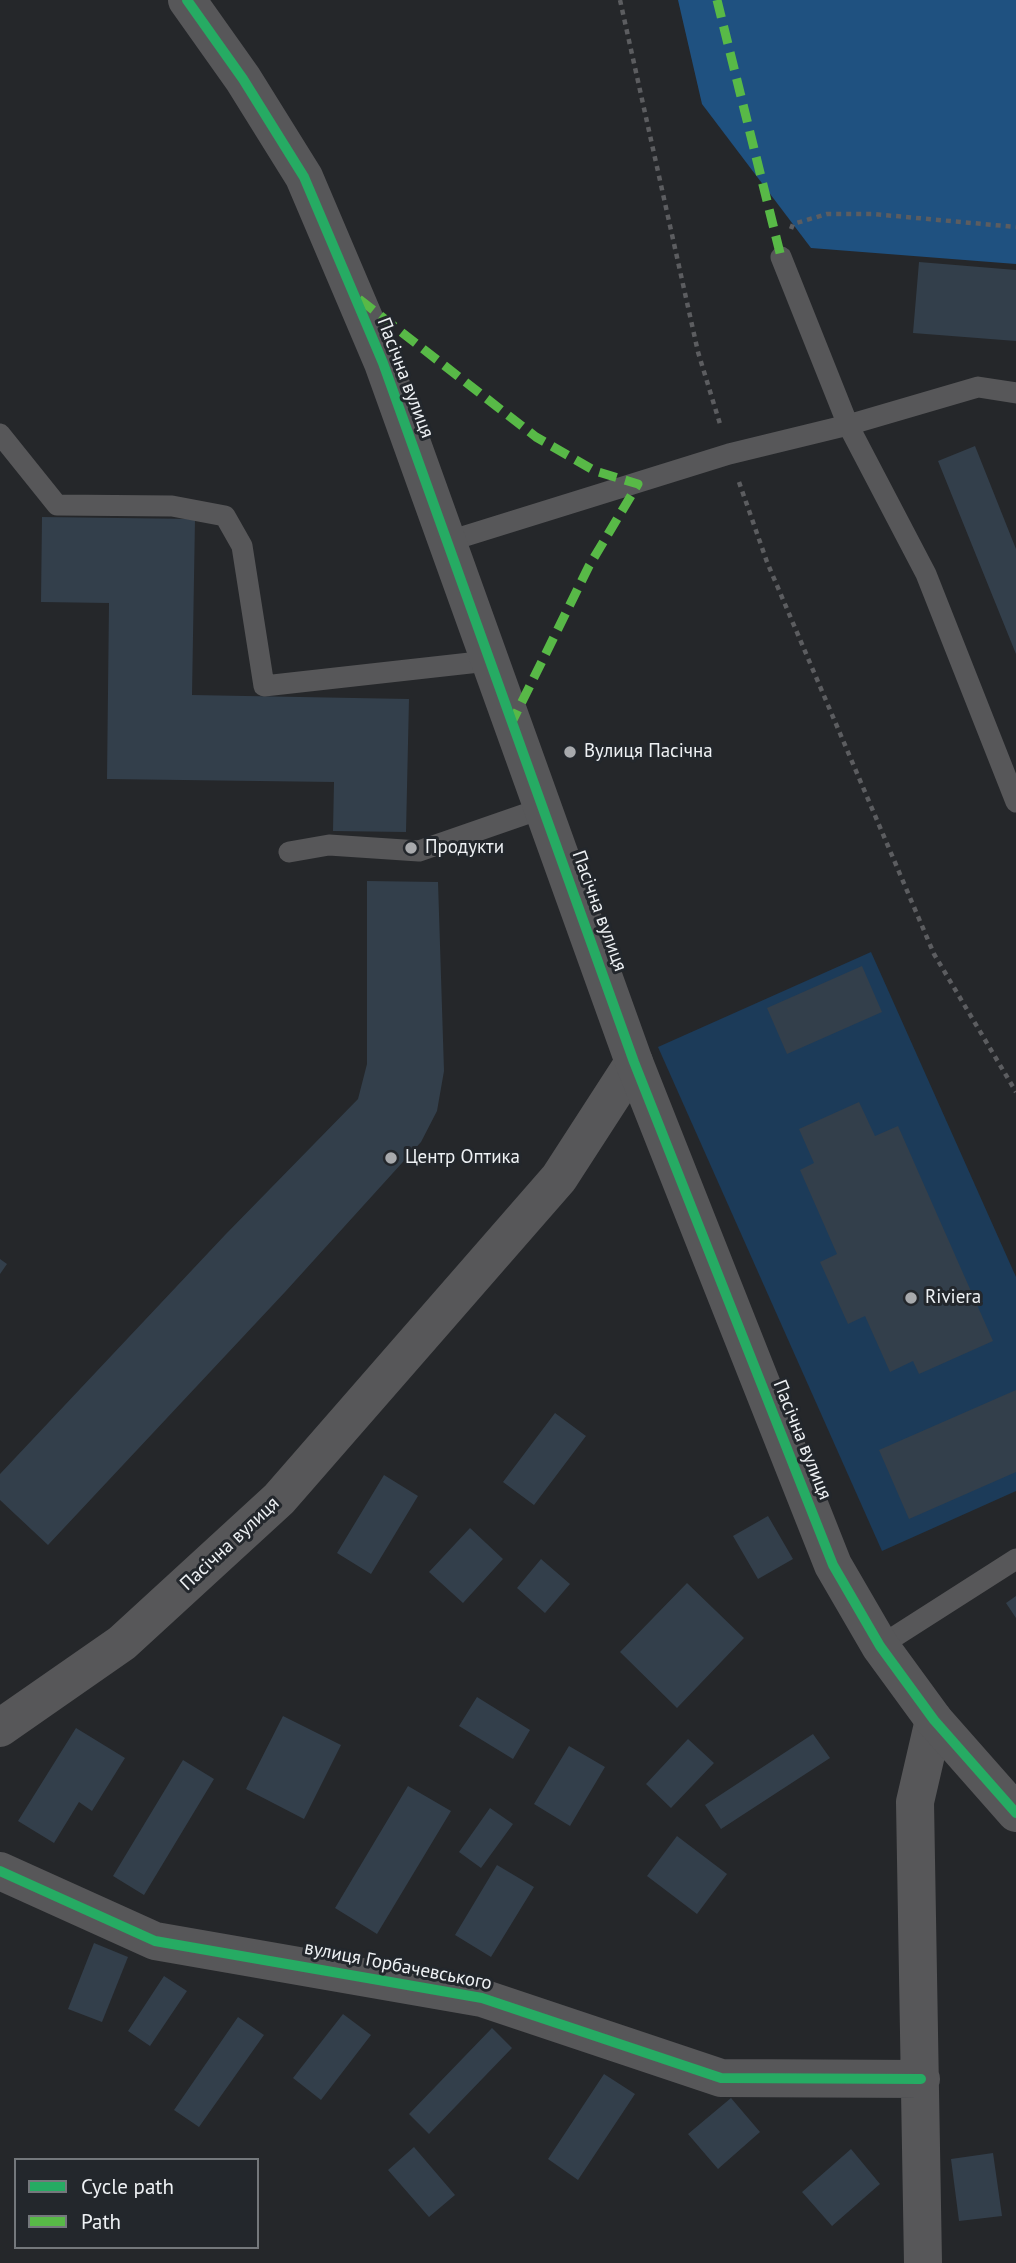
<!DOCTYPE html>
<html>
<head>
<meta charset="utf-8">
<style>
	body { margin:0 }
	#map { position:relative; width:1016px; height:2263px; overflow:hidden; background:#25272a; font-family:"PT Sans",sans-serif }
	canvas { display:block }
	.legend { position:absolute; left:14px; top:2158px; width:245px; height:91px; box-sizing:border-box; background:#23272c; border:2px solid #74787c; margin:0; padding:9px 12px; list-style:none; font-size:21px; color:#eef1f4 }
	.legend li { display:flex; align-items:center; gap:14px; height:35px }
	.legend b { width:35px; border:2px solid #74787c }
</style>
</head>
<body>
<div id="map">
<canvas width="1016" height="2263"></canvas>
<ul class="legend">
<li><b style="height:9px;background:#26ab63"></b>Cycle path</li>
<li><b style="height:9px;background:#58b947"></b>Path</li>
</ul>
</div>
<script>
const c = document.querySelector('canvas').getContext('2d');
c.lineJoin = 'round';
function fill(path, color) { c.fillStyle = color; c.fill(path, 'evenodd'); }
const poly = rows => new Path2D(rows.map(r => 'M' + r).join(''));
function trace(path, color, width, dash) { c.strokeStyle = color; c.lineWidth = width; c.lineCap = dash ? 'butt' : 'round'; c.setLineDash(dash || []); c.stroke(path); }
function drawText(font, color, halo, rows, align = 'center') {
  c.font = font + ' "PT Sans",sans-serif'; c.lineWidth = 6; c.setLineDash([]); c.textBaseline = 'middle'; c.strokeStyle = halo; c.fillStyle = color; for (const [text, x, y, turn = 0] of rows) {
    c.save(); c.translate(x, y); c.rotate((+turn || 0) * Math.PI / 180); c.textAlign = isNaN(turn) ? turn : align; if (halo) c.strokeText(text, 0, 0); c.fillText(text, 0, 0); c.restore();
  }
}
fill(poly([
	[871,952,1016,1277,1016,1491,882,1551,658,1047]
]), '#1c3b59');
fill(poly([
	[678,0,1016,0,1016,264,811,248,702,104]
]), '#1f5180');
fill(poly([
	[919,262,1016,270,1016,341,913,333],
	[975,446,1016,549,1016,654,938,461],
	[42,517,195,519,192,695,409,699,406,832,333,831,334,782,107,779,109,603,41,602],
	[367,881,438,882,444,1071,437,1111,421,1142,285,1292,48,1545,0,1500,0,1474,225,1235,358,1099,367,1064],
	[862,966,882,1012,787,1054,767,1008],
	[859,1102,875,1136,898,1126,993,1341,919,1374,913,1361,890,1372,865,1316,848,1324,820,1262,837,1254,800,1170,814,1163,799,1129],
	[0,1259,7,1264,0,1274],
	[1016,1390,1016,1472,909,1519,879,1450],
	[555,1413,586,1436,534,1505,503,1482],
	[384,1475,418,1496,371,1574,337,1553],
	[768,1516,793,1559,758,1579,733,1536],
	[470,1528,503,1559,463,1603,429,1572],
	[541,1559,570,1584,545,1613,517,1588],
	[687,1583,744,1638,677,1708,620,1652],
	[1016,1596,1016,1618,1006,1603],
	[477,1697,530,1730,513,1759,459,1726],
	[283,1716,341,1745,304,1819,246,1789],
	[76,1728,125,1758,92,1811,79,1802,54,1843,18,1821],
	[813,1734,830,1758,721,1829,705,1805],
	[688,1739,714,1763,671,1808,646,1784],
	[569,1746,605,1767,570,1826,534,1804],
	[183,1760,214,1779,144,1895,113,1876],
	[408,1786,451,1811,377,1934,335,1908],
	[490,1808,513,1824,481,1868,459,1852],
	[677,1836,727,1874,697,1914,647,1876],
	[497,1865,534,1887,491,1957,455,1935],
	[94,1943,128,1957,102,2022,68,2009],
	[164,1976,187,1991,150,2046,128,2031],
	[343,2014,371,2035,321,2100,293,2078],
	[238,2017,264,2035,199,2127,174,2110],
	[492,2028,512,2048,429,2134,409,2114],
	[604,2074,635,2094,578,2180,548,2159],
	[731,2098,760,2132,718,2169,688,2134],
	[414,2147,455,2195,429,2217,388,2170],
	[851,2149,880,2184,832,2226,802,2192],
	[993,2153,1002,2216,959,2221,951,2159]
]), '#333f4b');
trace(poly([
	[620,0,698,352,720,424],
	[791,229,793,224,827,214,873,214,1016,227],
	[739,482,767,562,934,954,1016,1092]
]), '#5c5d60', 4.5, [5, 5]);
trace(poly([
	[781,257,848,425,978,387,1016,393],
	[0,434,57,505,172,506,225,516,242,546,264,686,488,661],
	[446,542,729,454,848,425,926,574,1016,802],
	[289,852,329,845,419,851,543,808],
	[880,1646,1016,1559]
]), '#575759', 21);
trace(poly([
	[0,1728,122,1643,279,1499,559,1178,634,1062],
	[0,1871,155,1941,482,1998,721,2078,921,2079],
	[923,2263,915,1802,934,1720]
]), '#575759', 38);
trace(poly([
	[187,0,243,79,304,177,383,363,634,1062,833,1565,880,1646,934,1720,1016,1813]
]), '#575759', 38);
trace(poly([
	[717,0,781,257],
	[359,299,536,437,595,471,638,484,589,566,511,724]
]), '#58b947', 9, [18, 9]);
trace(poly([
	[187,0,243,79,304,177,383,363,634,1062,833,1565,880,1646,934,1720,1016,1813],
	[0,1871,155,1941,482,1998,721,2078,921,2079]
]), '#26ab63', 10);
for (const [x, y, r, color] of [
	[570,752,7,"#a8aaad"],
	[411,848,7,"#a8aaad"],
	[391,1158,7,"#a8aaad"],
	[911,1298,7,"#a8aaad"]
]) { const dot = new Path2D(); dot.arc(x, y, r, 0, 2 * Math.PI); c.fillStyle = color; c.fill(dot); trace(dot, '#23272c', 2.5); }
drawText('19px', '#eef1f4', '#23272c', [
	["Пасічна вулиця",405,378,69],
	["Пасічна вулиця",599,911,70],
	["Пасічна вулиця",802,1440,68],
	["Пасічна вулиця",230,1544,-43],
	["вулиця Горбачевського",398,1966,11]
]);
drawText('19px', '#eef1f4', '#23272c', [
	["Вулиця Пасічна",584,752],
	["Продукти",425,848],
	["Центр Оптика",405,1158],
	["Riviera",925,1298]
], 'left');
</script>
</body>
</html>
